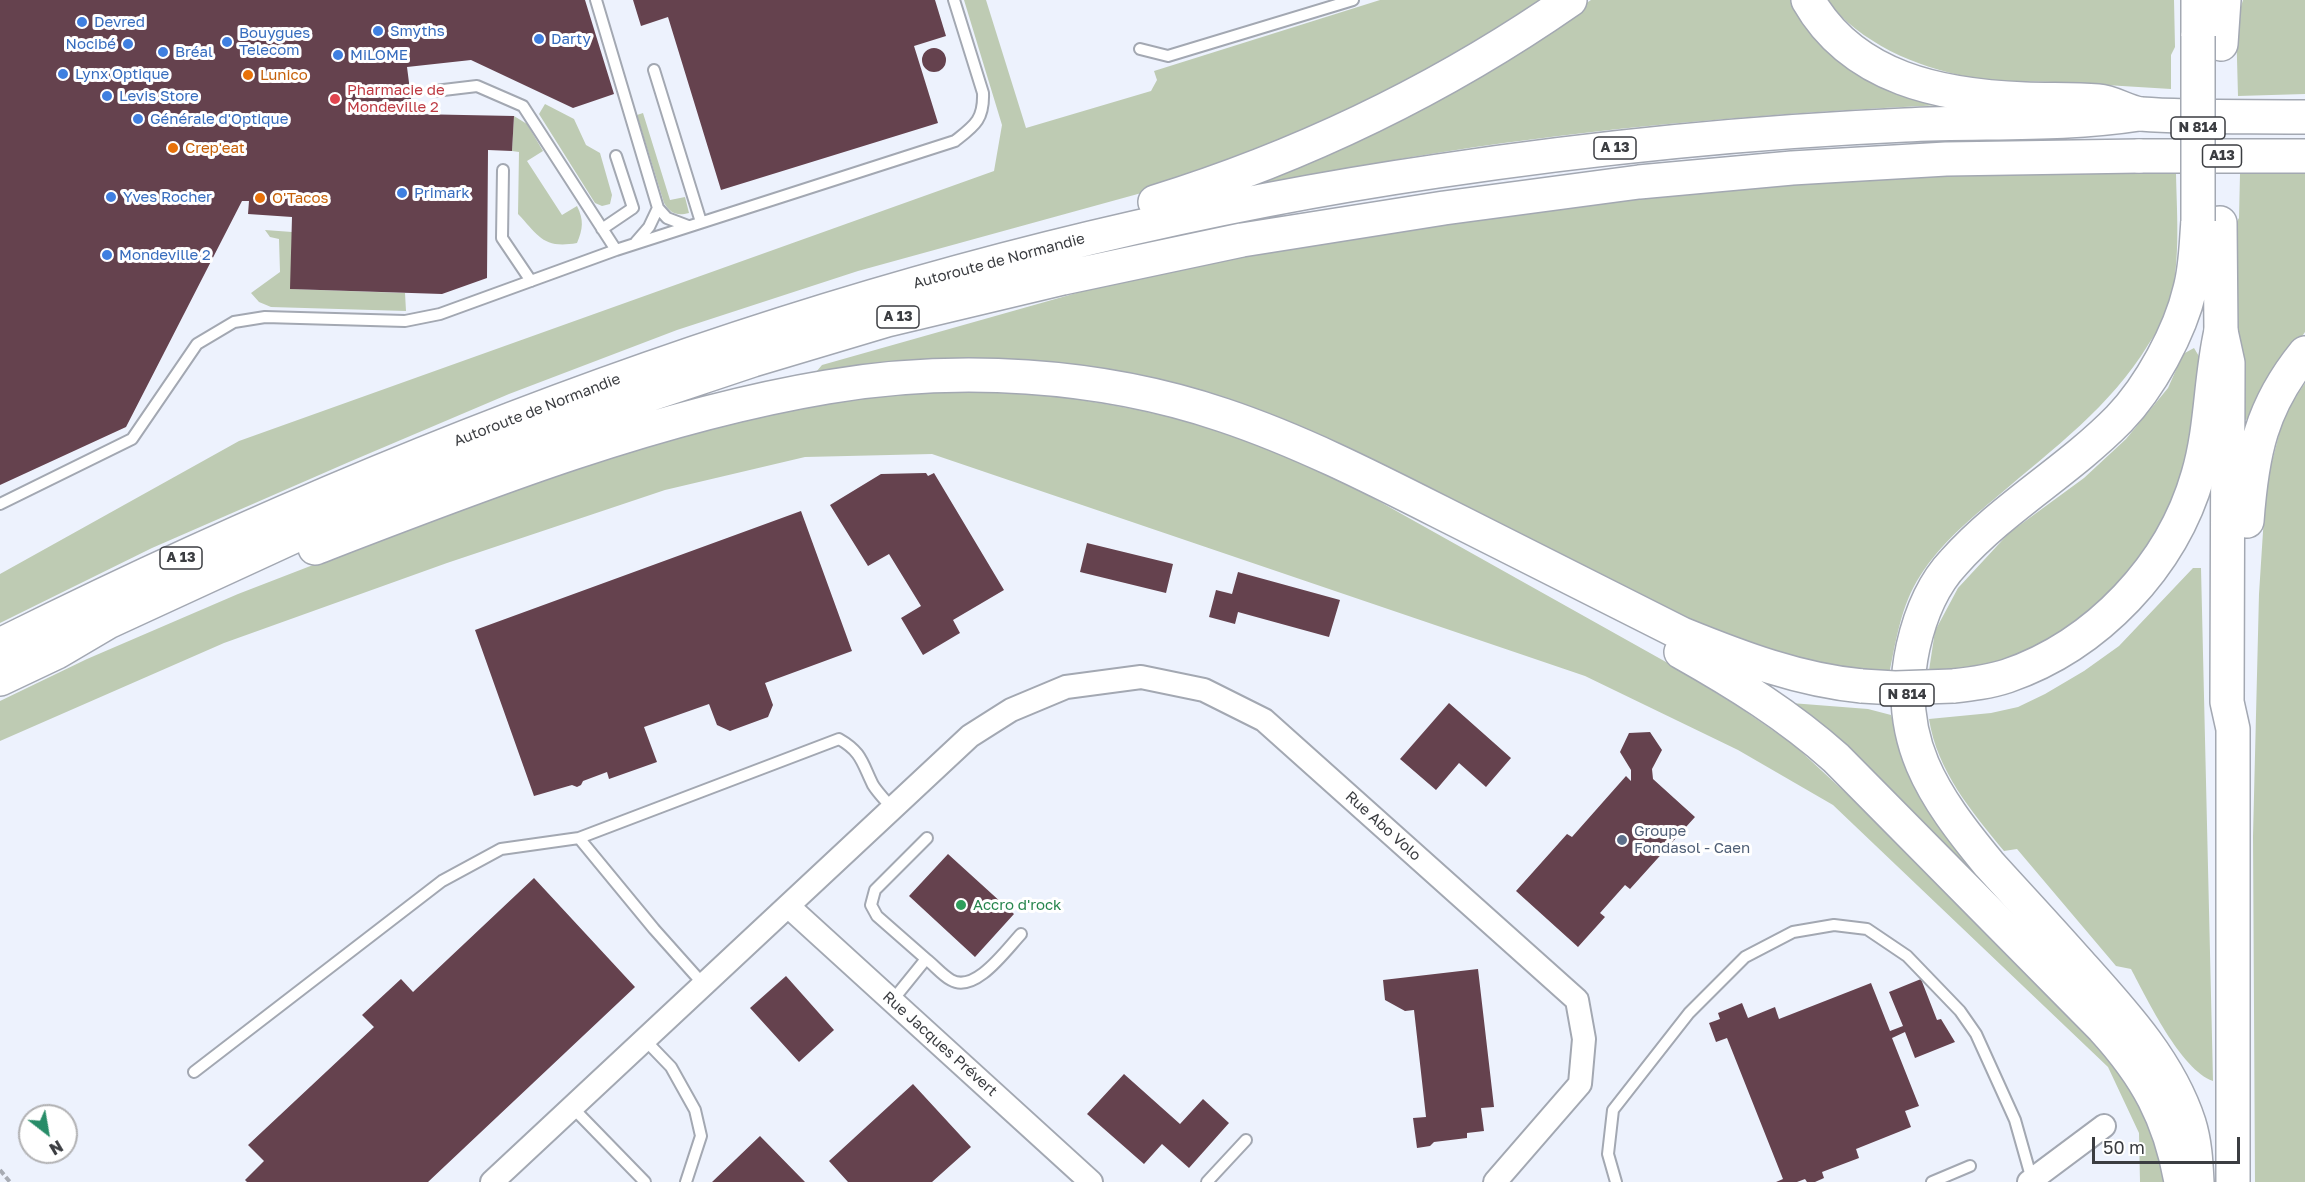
<!DOCTYPE html>
<html>
<head>
<meta charset="utf-8">
<style>
	body { margin:0 }
	#map { position:relative; width:2305px; height:1182px; overflow:hidden; background:#edf2fd; font-family:"Golos Text",sans-serif }
	canvas { display:block }
	.north { position:absolute; left:18px; top:1104px; width:60px; height:60px; box-sizing:border-box; background:#fff; border:2px solid #b1b1b3; border-radius:50%; rotate:149deg; font-size:16px; font-weight:700; line-height:24px; text-align:center; color:#3b3d41 }
	.north::after { content:''; display:block; margin:auto; width:21px; height:27px; background:#278c68; clip-path:polygon(50% 0,100% 100%,50% 72%,0 100%) }
	.scale { position:absolute; left:2092px; top:1137px; width:148px; height:27px; box-sizing:border-box; border:3px solid #3b3d41; border-top:0; padding-left:8px; font-size:18px; line-height:21px; white-space:nowrap; color:#3b3d41; -webkit-text-stroke:4px #fff; paint-order:stroke }
</style>
</head>
<body>
<div id="map">
<canvas width="2305" height="1182"></canvas>
<div class="north">N</div>
<div class="scale">50 m</div>
</div>
<script>
const c = document.querySelector('canvas').getContext('2d');
c.lineJoin = 'round';
function fill(path, color) { c.fillStyle = color; c.fill(path, 'evenodd'); }
function strokePath(path, color, width, dash) { c.strokeStyle = color; c.lineWidth = width; c.lineCap = dash ? 'butt' : 'round'; c.setLineDash(dash || []); c.stroke(path); }
function drawText(font, color, halo, rows, align = 'center') {
  c.font = font + ' "Golos Text",sans-serif'; c.lineWidth = 6; c.setLineDash([]); c.textBaseline = 'middle'; c.strokeStyle = halo; c.fillStyle = color; for (const [text, x, y, turn = 0] of rows) {
    c.save(); c.translate(x, y); c.rotate((+turn || 0) * Math.PI / 180); c.textAlign = isNaN(turn) ? turn : align; if (halo) c.strokeText(text, 0, 0); c.fillText(text, 0, 0); c.restore();
  }
}
fill(new Path2D(`
	M964 0H986L1026 128 1151 91 1157 80 1154 71 1380 0H1547L1413 84 1185 181 858 271 677 330 509 394 349 462 152 548 0 623V574L239 441 994 171 1002 125Z
	M1591 0H1802L1943 105C1796 112 1650 123 1504 143 1423 154 1343 169 1263 184L1262 180 1473 77Z
	M1826 0H2174L2175 47 2171 55V89C2133 87 2095 84 2056 82 2028 81 1997 83 1969 77 1915 67 1861 43 1826 0Z
	M2243 0H2305V94L2238 96 2236 22Z
	M545 104 574 119 586 145 600 153 612 195 610 204 602 206 595 203 539 114Z
	M643 113 670 200 685 197 689 213C677 216 671 214 664 203L637 115Z
	M514 116 527 124 543 151 527 161 562 215 577 206C584 220 583 229 577 243 543 249 539 236 518 214L519 152 512 151Z
	M2041 172 2176 174C2177 219 2181 266 2168 310 2165 322 2155 334 2148 345 2111 406 2053 449 1999 495 1969 520 1941 543 1920 576 1901 605 1896 641 1889 675L1848 674 1742 644 1185 394 811 378 822 365 1119 281 1293 245 1636 194 1904 176Z
	M2240 174H2305V332L2255 405 2251 419 2244 420 2240 416 2233 228 2239 218Z
	M265 230 292 232 291 289 405 293 406 311 271 307 259 302 251 293 280 272 279 239 270 237Z
	M2194 348 2203 363 2189 473 2159 545 2108 601 2029 659 1928 677 1935 631 1958 588 2009 533 2084 478 2126 439 2168 388 2183 354Z
	M2305 383V1182H2255L2253 836 2259 594 2266 485 2284 415Z
	M957 391 1059 396 1134 409 1219 428 1341 480 1666 662 1742 709 1794 745 1849 796 2060 1005 2116 1065 2151 1124 2167 1182H2140L2139 1133 2108 1067 1833 805 1738 750 1585 676 932 454 805 457 665 490 447 563 224 643 0 741V701L87 659 238 594 445 514 696 430 797 407 879 395Z
	M2193 568H2201L2213 1081C2181 1070 2147 999 2131 969L2116 966 2017 849 2004 851C1972 812 1937 771 1929 719L1991 713 2018 707 2045 694 2084 671 2119 646Z
	M1791 703 1868 709 1891 715 1900 742 2054 953Z`), '#becbb3');
fill(new Path2D(`
	M0 0H585L614 94 573 108 471 60 407 67 413 114 514 116 512 151 488 150 487 278 442 294 290 289 292 217 248 214 249 201H242L126 427 0 485Z
	M633 0H935L946 36 914 46 938 123 721 190 668 17 641 26Z
	M922 60a12 12 0 1 1 24 0a12 12 0 1 1-24 0Z
	M926 473 928 476 934 473 1004 590 953 620 960 633 923 655 901 618 921 606 889 554 868 566 830 505 881 474Z
	M801 511 852 651 765 683 773 705 768 717 730 731 717 725 709 704 644 727 657 762 609 779 607 772 583 781 581 785 577 787 572 785 534 796 475 630Z
	M1087 543 1173 564 1166 593 1080 572Z
	M1238 572 1340 600 1329 637 1238 612 1235 624 1209 617 1216 590 1232 594Z
	M1449 703 1511 758 1486 787 1459 763 1436 790 1400 759Z
	M1650 732 1662 750 1652 769 1653 779 1695 817 1630 889 1625 885 1600 913 1605 917 1578 947 1516 891 1567 834 1572 837 1626 776 1631 781V770L1620 752 1629 733Z
	M948 854 1014 914 975 957 909 896Z
	M534 878 635 987 428 1182H247L245 1180 264 1161 248 1145 374 1027 362 1015 401 979 413 992Z
	M1478 969 1494 1107 1481 1108 1484 1131 1467 1133V1138L1434 1142 1430 1146 1417 1148 1413 1118 1426 1117 1414 1010 1405 1011 1385 1000 1383 980Z
	M786 976 834 1030 799 1062 750 1008Z
	M1921 979 1937 1020 1941 1019 1955 1042 1915 1058 1905 1032 1892 1038 1919 1106 1905 1111 1911 1127 1856 1149 1859 1158 1822 1172 1824 1178 1815 1182H1807L1805 1179 1797 1182H1776L1783 1179 1727 1038 1716 1042 1709 1023 1720 1019 1718 1013 1742 1003 1748 1018 1775 1007 1779 1019 1871 983 1890 1031 1903 1026 1889 992Z
	M1124 1074 1180 1124 1203 1099 1229 1123 1189 1168 1162 1144 1144 1164 1087 1114Z
	M913 1084 971 1147 932 1182H848L829 1161Z
	M760 1136 805 1182H712Z`), '#65424e');
const service = new Path2D(`
	M596 0 658 208 667 218 688 226
	M1140 49 1168 56 1353 0
	M654 70 701 222
	M435 91 477 86 523 106 616 250
	M503 170 502 238 531 281
	M602 229 633 208 616 156
	M636 242 649 227 658 208
	M0 504 132 439 197 344 234 322 265 317 405 321 440 314 616 250 955 141C974 126 984 120 983 93L954 0
	M579 838 654 929 704 985
	M926 959C934 965 942 975 951 980 975 994 1006 950 1021 934
	M892 1001 926 959 877 916 871 905 875 890 927 838
	M645 1040 671 1067 695 1110 701 1136 686 1182
	M194 1072 442 881 501 849 579 838 839 739C862 752 862 763 873 785 878 793 886 801 892 808
	M572 1107 645 1182
	M1207 1182 1246 1140
	M1616 1182 1608 1154 1613 1110 1689 1013 1745 957 1793 932 1834 925 1867 929 1907 956 1960 1011 1976 1034 2015 1120 2032 1180
	M1932 1182 1970 1166`);
const minor = new Path2D(`
	M788 906 1091 1182
	M492 1182 970 736 1011 710 1066 687 1141 677 1204 690 1264 720 1577 1000 1584 1039 1580 1084 1495 1182
	M2029 1182 2104 1126`);
const trunk = new Path2D(`
	M1808 0C1853 79 1942 96 2025 99 2049 100 2074 99 2098 101 2113 102 2126 112 2141 114 2195 118 2251 116 2305 117
	M2198 0V36
	M2221 44 2224 0
	M2139 156H2305
	M2220 223 2221 331 2228 363 2227 702 2233 729V1182
	M2247 521C2252 453 2261 407 2305 353
	M2197 1182C2196 1162 2195 1142 2189 1123 2169 1061 2121 1010 2078 962 2049 929 2019 897 1989 864 1933 796 1893 739 1913 647 1920 616 1932 585 1954 562 2002 508 2068 471 2119 419 2150 387 2180 332 2190 289 2196 267 2196 244 2198 221`);
const motorway = new Path2D(`
	M1155 202C1303 156 1442 89 1570 0
	M315 548C478 485 654 416 827 387 956 365 1099 373 1223 415 1301 441 1375 479 1448 516 1526 556 1604 595 1682 634 1741 658 1799 680 1862 686
	M0 645C453 419 935 244 1438 171 1592 148 1748 132 1905 125 1983 121 2062 126 2139 114
	M1681 652C1736 683 1789 716 1836 758L2103 1028C2146 1075 2170 1118 2181 1182
	M0 679 57 652 108 622 351 510 484 456 618 405 753 360 887 320 1063 278 1242 240 1444 208 1639 182 1792 168 1946 159 2139 156
	M1953 686C1971 684 1989 682 2007 676 2097 645 2172 566 2198 475 2212 428 2210 379 2221 331`);
strokePath(service, '#a3a8b2', 14);
strokePath(minor, '#a3a8b2', 26);
strokePath(trunk, '#a3a8b2', 36);
strokePath(motorway, '#a3a8b2', 36);
strokePath(new Path2D(`
	M0 1170 10 1182`), '#a7abb3', 4, [6, 3]);
strokePath(service, '#fff', 10);
strokePath(minor, '#fff', 22);
strokePath(trunk, '#fff', 33);
strokePath(motorway, '#fff', 33);
const trunkBridge = new Path2D(`
	M2198 221V36`);
const motorwayBridge = new Path2D(`
	M1862 686 1895 688 1953 686`);
strokePath(trunkBridge, '#a3a8b2', 36, []);
strokePath(motorwayBridge, '#a3a8b2', 36, []);
strokePath(trunkBridge, '#fff', 33);
strokePath(motorwayBridge, '#fff', 33);
for (const [x, y, r, color] of [
	[82,22,6,"#3f7fe0"],
	[378,31,6,"#3f7fe0"],
	[539,39,6,"#3f7fe0"],
	[227,42,6,"#3f7fe0"],
	[128,44,6,"#3f7fe0"],
	[163,52,6,"#3f7fe0"],
	[338,55,6,"#3f7fe0"],
	[63,74,6,"#3f7fe0"],
	[248,75,6,"#e8710a"],
	[107,96,6,"#3f7fe0"],
	[335,99,6,"#e0444e"],
	[138,119,6,"#3f7fe0"],
	[173,148,6,"#e8710a"],
	[402,193,6,"#3f7fe0"],
	[111,197,6,"#3f7fe0"],
	[260,198,6,"#e8710a"],
	[107,255,6,"#3f7fe0"],
	[1622,840,6,"#5c6f8a"],
	[961,905,6,"#2e9e5b"]
]) { const dot = new Path2D(); dot.arc(x, y, r, 0, 2 * Math.PI); c.fillStyle = color; c.fill(dot); strokePath(dot, '#fff', 2); }
for (const [x, y, w] of [
	[2198,128,54],
	[1615,148,42],
	[2222,156,39],
	[898,317,42],
	[181,558,42],
	[1907,695,54]
]) { const box = new Path2D(); box.roundRect(x - w / 2, y - 11, w, 22, 4.5); c.fillStyle = '#fff'; c.fill(box); strokePath(box, '#3b3d41', 1.5); }
drawText('bold 14px', '#3b3d41', null, [
	["N 814",2198,128],
	["A 13",1615,148],
	["A13",2222,156],
	["A 13",898,317],
	["A 13",181,558],
	["N 814",1907,695]
]);
drawText('15px', '#366cbe', '#fff', [
	["Devred",94,22],
	["Smyths",390,31],
	["Bouygues",239,33],
	["Telecom",239,50],
	["Darty",551,39],
	["Nocibé",116,44,"right"],
	["Bréal",175,52],
	["MiLOME",350,55],
	["Lynx Optique",75,74],
	["Levis Store",119,96],
	["Générale d'Optique",150,119],
	["Primark",414,193],
	["Yves Rocher",123,197],
	["Mondeville 2",119,255]
], 'left');
drawText('15px', '#c56008', '#fff', [
	["Lunico",260,75],
	["Crep'eat",185,148],
	["O'Tacos",272,198]
], 'left');
drawText('15px', '#be3a42', '#fff', [
	["Pharmacie de",347,90],
	["Mondeville 2",347,107]
], 'left');
drawText('15px', '#3b3d41', '#fff', [
	["Autoroute de Normandie",999,261,-15],
	["Autoroute de Normandie",537,410,-21],
	["Rue Abo Volo",1383,826,42],
	["Rue Jacques Prévert",940,1044,42]
]);
drawText('15px', '#4e5e75', '#fff', [
	["Groupe",1634,831],
	["Fondasol - Caen",1634,848]
], 'left');
drawText('15px', '#27864d', '#fff', [
	["Accro d'rock",973,905]
], 'left');
</script>
</body>
</html>
